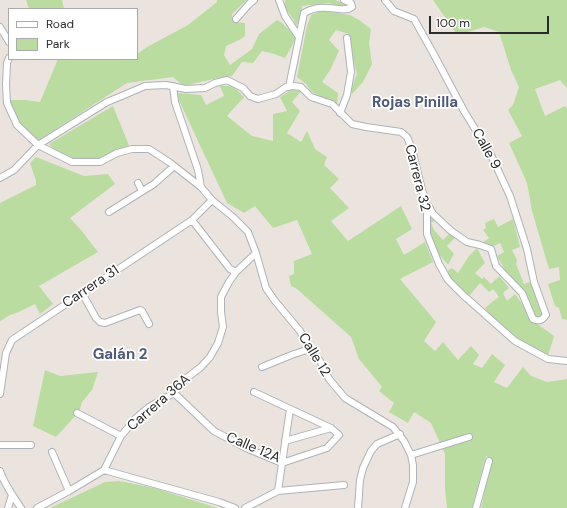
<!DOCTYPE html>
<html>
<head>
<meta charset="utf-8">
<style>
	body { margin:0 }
	#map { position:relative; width:567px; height:508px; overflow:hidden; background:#ebe4de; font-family:"DM Sans",sans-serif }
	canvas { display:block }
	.legend { position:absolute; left:8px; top:8px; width:130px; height:52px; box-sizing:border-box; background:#fff; border:1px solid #aaa; margin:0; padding:5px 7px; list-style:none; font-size:12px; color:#2b2b2b }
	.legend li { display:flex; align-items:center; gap:8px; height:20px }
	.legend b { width:20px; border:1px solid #aaa }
	.scale { position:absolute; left:429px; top:16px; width:120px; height:18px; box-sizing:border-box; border:2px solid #2b2b2b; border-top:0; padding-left:5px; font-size:12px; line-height:14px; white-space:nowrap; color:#2b2b2b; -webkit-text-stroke:3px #fff; paint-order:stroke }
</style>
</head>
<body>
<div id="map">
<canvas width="567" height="508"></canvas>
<ul class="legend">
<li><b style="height:5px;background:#fff"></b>Road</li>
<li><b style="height:11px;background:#badca0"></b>Park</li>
</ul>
<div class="scale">100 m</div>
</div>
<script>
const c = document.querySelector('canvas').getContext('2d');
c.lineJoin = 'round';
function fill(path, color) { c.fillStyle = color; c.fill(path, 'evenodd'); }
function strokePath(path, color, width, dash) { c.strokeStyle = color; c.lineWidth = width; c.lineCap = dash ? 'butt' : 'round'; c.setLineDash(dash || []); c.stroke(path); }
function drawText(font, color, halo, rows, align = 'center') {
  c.font = font + ' "DM Sans",sans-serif'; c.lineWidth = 3.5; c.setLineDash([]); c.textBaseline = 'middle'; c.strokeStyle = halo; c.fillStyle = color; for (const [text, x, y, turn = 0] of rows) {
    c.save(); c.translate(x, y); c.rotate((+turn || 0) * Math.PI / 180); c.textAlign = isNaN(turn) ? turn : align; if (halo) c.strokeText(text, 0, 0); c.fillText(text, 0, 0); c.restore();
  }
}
fill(new Path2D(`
	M26 0H62L64 9H29Z
	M217 0H247L232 14 233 22 245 23V36L239 40 226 46 224 55 230 65 252 49 259 34 277 20 282 23 296 36 292 46 285 58 274 54 262 51 253 63 242 62 232 76 218 78 183 86 173 77 127 83 37 141 20 123 10 100H25L40 102 58 59H137V54L147 47 188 25 217 2Z
	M285 0H335L344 3 346 8 328 3 302 6 301 16 296 26 294 20 285 8Z
	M433 0H567V88L560 80 535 89 545 116 565 106 567 109V320L562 319 559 308 555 306 548 284 560 280 559 267 549 269 532 211 527 183 509 143 522 136 508 110 513 105 519 87 511 70 499 32 484 27 468 32 456 33Z
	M322 11 350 15 359 20 371 29 369 43 372 64 363 82 352 94 351 90 357 74 349 45V34L336 30 329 40 339 51 330 70 322 82 338 93 337 105 315 94 311 91 306 84 297 77 307 26 311 15Z
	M220 86H233L244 97 227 116 252 136 273 141V114L287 111 280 97 291 90 301 91 292 102 300 111 287 133 301 142 307 131 315 149 327 157 324 165 339 179 330 188 349 208 331 221 348 241 401 206 412 229 396 239 404 255 425 242 433 262 400 279 436 322 424 341 435 351 443 342 458 360 471 346 479 355 473 364 482 368 492 354 505 365 494 382 507 388 523 367 531 376 547 382 567 379V508H481L492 459 486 456 472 508H447L445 489V454L431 423 414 412 408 423 389 412 394 403 379 391 382 387 359 359 351 337 297 289 291 286 289 276 294 274V261L312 254 297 220 273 228 255 206 244 213 227 203 176 94 178 93 201 95 206 105 224 96Z
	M113 106 130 148 101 158 73 161 54 149 49 144Z
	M36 157 84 176 108 174 115 184 70 218 81 230 98 252 39 286 53 304 40 314 35 304 19 312 10 315 0 321V203L36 185V181L30 163Z
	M428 209 436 220 431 223 434 230 443 240 450 233 455 238 447 246 454 254 448 265 437 252 428 226Z
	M494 219 498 227 513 219 520 247 512 250 517 260 516 264 524 284 532 281 544 314 540 318H537L533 315 523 290 506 272 497 256 504 252 500 243 490 248 482 243 489 238 483 230 486 228 485 223Z
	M477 248 485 263 475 273 482 279 484 277 491 284 499 276 509 288 503 293 507 301 515 294 536 323 554 336 548 356 516 340 492 318 485 308 492 302 499 297 493 289 489 292 480 283 469 296 449 278 446 272 452 268 458 273 469 256Z
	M45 370 60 376 98 372 92 390 82 402 79 412 56 437 33 426Z
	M119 481 154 488 218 508H50L105 482Z`), '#badca0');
const minor = new Path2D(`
	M279 0 285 16 299 37
	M385 0 394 11 414 19 432 51 464 111 491 155 510 196 527 249 534 282 546 315C542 320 540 322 533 319L522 293 496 266 491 249 480 245 467 242 450 230 433 214 428 205
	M236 19 250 3 254 0
	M0 27 9 42
	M9 58 7 63 6 85 7 103 17 125 38 145 72 162H100L117 153 132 149H149L169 162 201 187
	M173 86 175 102 198 170 201 187 212 200 233 217 248 232 256 253 266 288 275 301 300 331 310 349 320 361 329 379 345 398 393 427 404 441 411 455 413 465V482L405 508
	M289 87 304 13C312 8 321 7 329 8 337 8 345 12 352 7L351 3 344 0
	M340 113 347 95 351 72 347 38
	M0 178 14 170 38 145 107 102 124 95 145 86 166 85 186 89 205 88 215 83 227 80 243 88 250 96 258 99 276 94 286 87 293 86 301 87 311 97 332 104 352 124 366 127 401 132 407 137 412 149 422 190 427 204V234L439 264 448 280 463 295 515 341 548 359 567 361
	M138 183 142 191
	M109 212 154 184 174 166
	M192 220 230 269 236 272
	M82 293 96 318 100 322 105 323 140 310 142 311 149 324
	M262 367 294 354 310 349
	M174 393 214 431 246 448 282 463 327 448 339 435 331 428 254 392
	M0 394 6 353 12 340 192 220 212 200
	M77 413 121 436
	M285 441 331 428
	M0 445H31
	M52 452 69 491
	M411 455 469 437
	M104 470 219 502 235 508
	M0 471C4 484 13 496 21 508
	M278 491 290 409
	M8 508 12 495
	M37 508 69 491 104 470 121 436 136 418 149 407 174 393 184 380 201 367 210 357 218 343 223 327 221 312V297L229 282 236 272 256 253
	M245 508 278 491 344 485
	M358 508 360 480 363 468 371 451 377 444 400 434
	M476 508 489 461`);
strokePath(minor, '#aeb2ba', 8);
strokePath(minor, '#fff', 6);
drawText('14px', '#2b2b2b', '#fff', [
	["Calle 9",486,149,61],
	["Carrera 32",417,178,76],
	["Carrera 31",91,287,-34],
	["Calle 12",314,355,58],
	["Carrera 36A",159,403,-41],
	["Calle 12A",253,448,23]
]);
drawText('bold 15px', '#4f5a77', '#fff', [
	["Rojas Pinilla",415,103],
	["Galán 2",120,355]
]);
</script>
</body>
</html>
